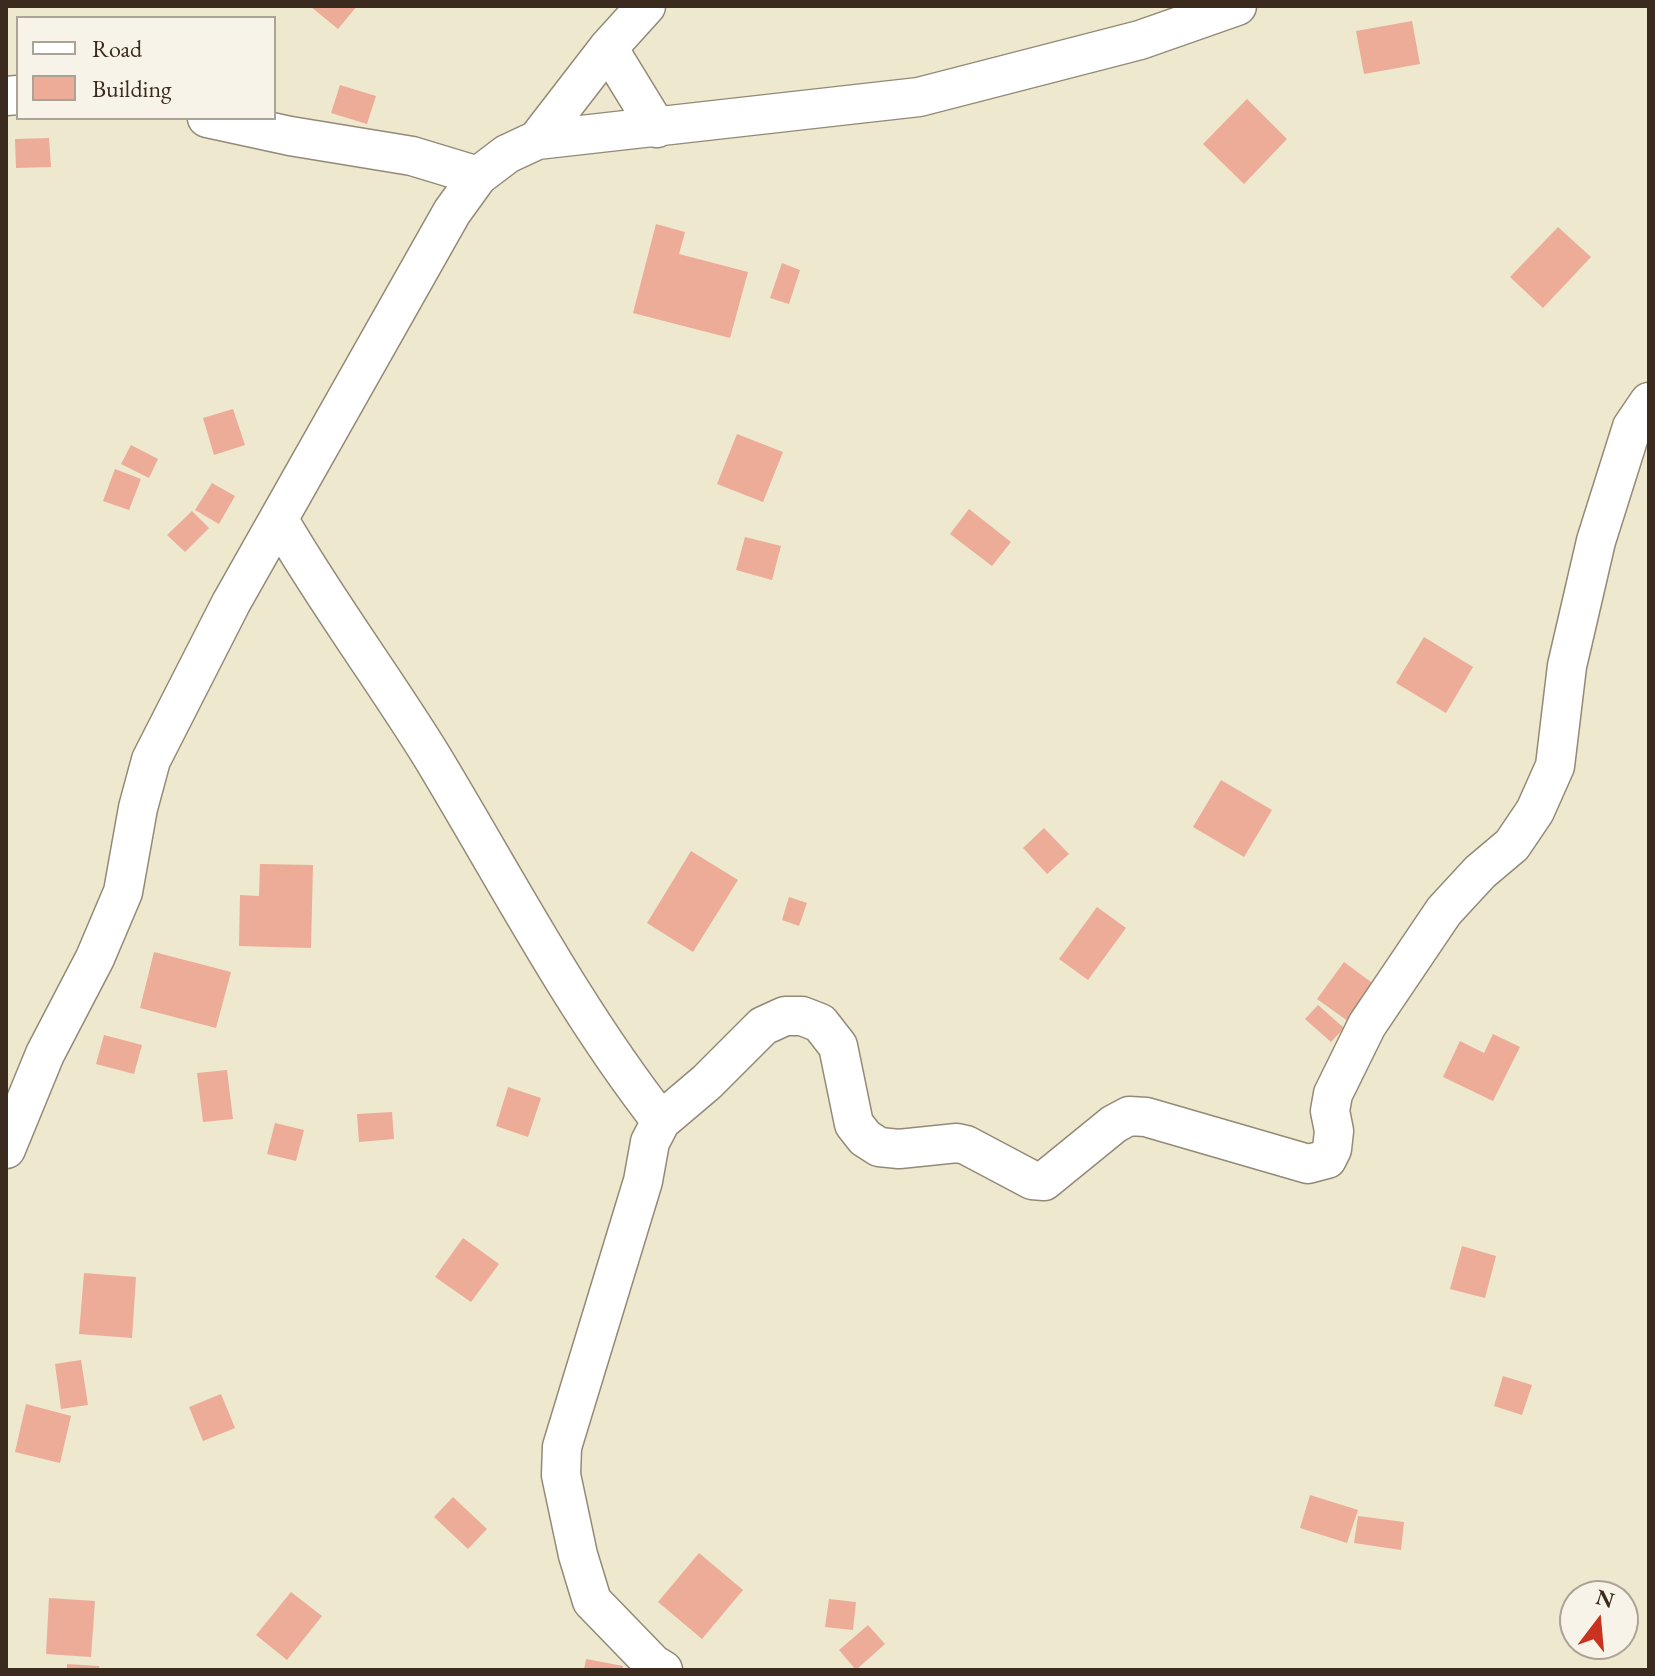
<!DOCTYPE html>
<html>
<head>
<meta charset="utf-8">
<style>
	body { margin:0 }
	#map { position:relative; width:1655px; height:1676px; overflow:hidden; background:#eee8cf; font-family:"EB Garamond",serif }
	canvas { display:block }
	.frame { position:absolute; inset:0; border:8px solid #3b2a1e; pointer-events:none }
	.legend { position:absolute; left:16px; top:16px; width:260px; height:104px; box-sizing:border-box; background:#f7f3e8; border:2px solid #aca397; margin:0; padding:10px 14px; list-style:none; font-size:24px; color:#3b2a1e }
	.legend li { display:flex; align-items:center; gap:16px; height:40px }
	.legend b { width:40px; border:2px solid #aca397 }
	.north { position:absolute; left:1559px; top:1580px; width:80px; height:80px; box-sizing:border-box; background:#f7f3e8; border:2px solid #aca397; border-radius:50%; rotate:16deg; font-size:22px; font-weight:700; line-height:32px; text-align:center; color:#3b2a1e }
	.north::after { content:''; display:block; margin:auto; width:28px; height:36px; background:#c8321e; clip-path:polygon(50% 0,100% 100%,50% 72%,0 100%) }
</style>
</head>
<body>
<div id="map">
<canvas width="1655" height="1676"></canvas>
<div class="frame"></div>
<ul class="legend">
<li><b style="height:10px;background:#fff"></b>Road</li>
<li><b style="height:22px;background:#ecac98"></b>Building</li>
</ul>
<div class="north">N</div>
</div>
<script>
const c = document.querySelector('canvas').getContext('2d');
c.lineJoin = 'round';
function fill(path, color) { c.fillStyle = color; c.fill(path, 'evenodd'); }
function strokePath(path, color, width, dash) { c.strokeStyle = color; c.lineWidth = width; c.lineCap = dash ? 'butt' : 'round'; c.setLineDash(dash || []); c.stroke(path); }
fill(new Path2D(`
	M310 6H357L338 29Z
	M1412 21 1420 64 1364 74 1356 31Z
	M340 85 376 96 367 124 331 113Z
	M1247 99 1287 139 1244 184 1203 144Z
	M49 138 51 167 16 168 15 139Z
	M656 224 685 232 679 254 748 272 730 338 633 313Z
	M1558 227 1591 257 1543 308 1510 277Z
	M782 263 800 270 789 304 770 298Z
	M233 409 245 445 214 455 203 418Z
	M737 434 783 452 763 502 717 484Z
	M131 445 158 459 149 478 121 464Z
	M115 469 141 479 129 510 103 501Z
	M212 483 235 496 219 524 195 510Z
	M969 509 1011 542 992 566 950 534Z
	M192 511 209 528 185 552 167 535Z
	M745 537 781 546 772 580 736 570Z
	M1424 637 1473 667 1446 713 1396 683Z
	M1221 780 1272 810 1244 857 1193 827Z
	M1044 828 1069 854 1047 874 1023 848Z
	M691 851 738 880 693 952 647 923Z
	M260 864 313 865 311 948 239 946 240 895 259 896Z
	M789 897 807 903 799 926 782 920Z
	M1097 907 1126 928 1088 980 1059 959Z
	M154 952 231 972 216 1028 140 1008Z
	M1344 962 1379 988 1352 1024 1317 999Z
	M1318 1005 1344 1028 1331 1042 1305 1019Z
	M1493 1034 1520 1047 1493 1101 1443 1077 1460 1041 1484 1053Z
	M104 1035 142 1045 134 1074 96 1064Z
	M227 1070 233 1119 203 1122 197 1073Z
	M508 1087 541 1098 528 1137 496 1126Z
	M392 1112 394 1139 359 1142 357 1114Z
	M275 1123 304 1130 296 1161 267 1154Z
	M463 1238 499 1264 471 1302 435 1277Z
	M1462 1246 1496 1256 1485 1298 1450 1289Z
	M84 1273 136 1277 132 1338 79 1334Z
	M81 1360 88 1405 61 1409 55 1364Z
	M1503 1376 1532 1385 1522 1415 1494 1406Z
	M221 1394 235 1428 203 1441 189 1407Z
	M26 1404 71 1416 60 1463 15 1452Z
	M1310 1495 1358 1510 1347 1543 1300 1528Z
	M453 1497 487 1529 468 1549 434 1517Z
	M1358 1516 1404 1522 1401 1550 1354 1543Z
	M699 1553 743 1590 702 1639 658 1602Z
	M291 1592 322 1616 287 1660 256 1635Z
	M49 1598 95 1601 91 1657 46 1654Z
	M829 1599 856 1602 853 1630 825 1627Z
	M868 1625 885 1644 856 1670 839 1650Z
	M586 1659 623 1666 622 1670H584Z
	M67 1664 99 1666V1670H67Z`), '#ecac98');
const street = new Path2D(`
	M608 48 657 128
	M6 96 18 95
	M207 118 290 136 412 156 478 176
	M537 140 608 48 646 6
	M279 520C326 601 382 676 431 755 506 879 572 1007 661 1121L650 1142 643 1181 562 1447 561 1475 578 1555 592 1601 653 1664 663 1670
	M661 1121 707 1082 763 1026 785 1016H802L820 1023 838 1046 854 1124 865 1138 879 1147 899 1149 957 1143 966 1145 1032 1180 1044 1181 1114 1124 1129 1116 1146 1117 1308 1164 1327 1159 1332 1149 1334 1131 1330 1111 1333 1094 1367 1025 1444 911 1480 872 1512 845 1535 811 1555 766 1567 666 1596 541 1632 427 1649 402
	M6 1149 45 1054 95 958 123 892 138 808 151 760 231 603 452 212 478 176 507 154 537 140 919 97 1140 40 1237 6`);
strokePath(street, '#948976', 41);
strokePath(street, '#fff', 38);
</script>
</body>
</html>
